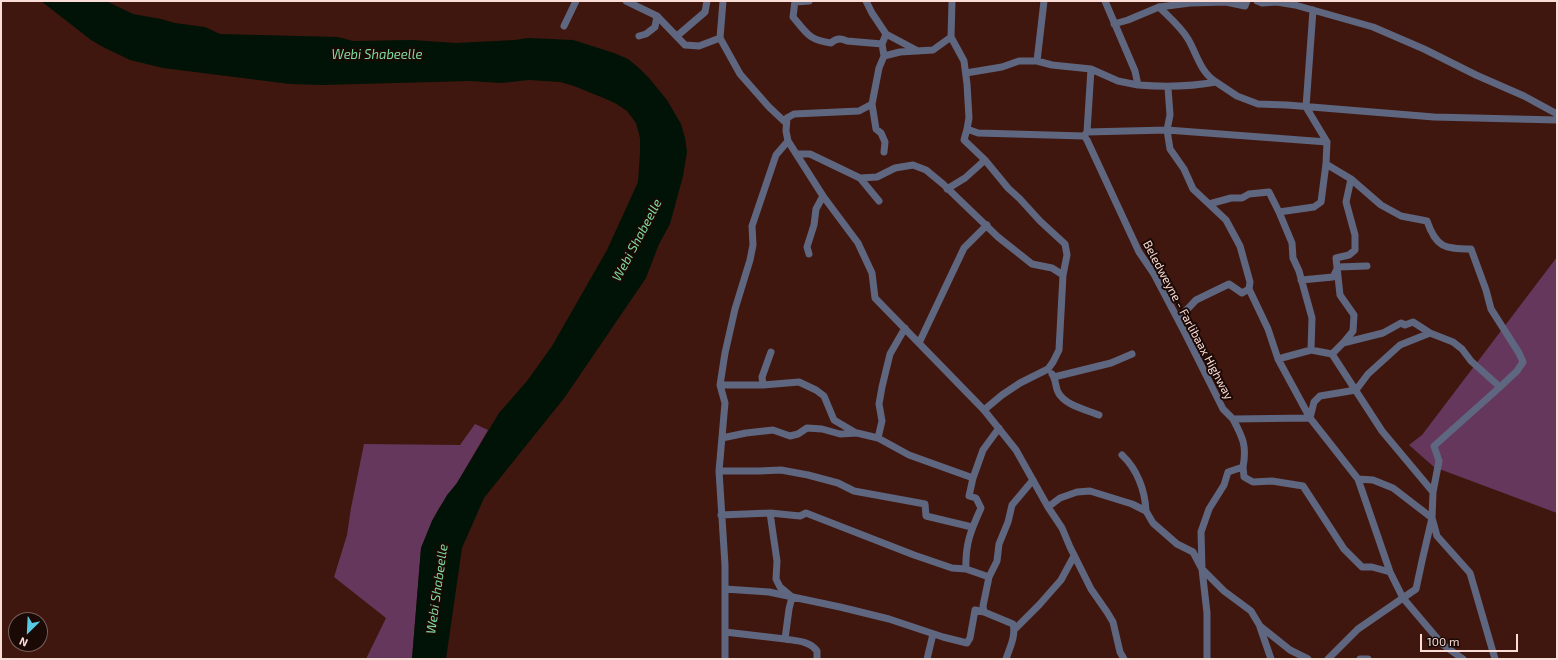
<!DOCTYPE html>
<html>
<head>
<meta charset="utf-8">
<style>
	body { margin:0 }
	#map { position:relative; width:1558px; height:660px; overflow:hidden; background:#40170e; font-family:"Exo 2",sans-serif }
	canvas { display:block }
	.frame { position:absolute; inset:0; border:2px solid #faddd6; pointer-events:none }
	.north { position:absolute; left:8px; top:612px; width:40px; height:40px; box-sizing:border-box; background:#1b0905; border:1px solid #745e59; border-radius:50%; rotate:204deg; font-size:11px; font-weight:700; line-height:16px; text-align:center; color:#faddd6 }
	.north::after { content:''; display:block; margin:auto; width:14px; height:18px; background:#57c9e2; clip-path:polygon(50% 0,100% 100%,50% 72%,0 100%) }
	.scale { position:absolute; left:1420px; top:634px; width:98px; height:18px; box-sizing:border-box; border:2px solid #faddd6; border-top:0; padding-left:5px; font-size:12px; line-height:14px; white-space:nowrap; color:#faddd6; -webkit-text-stroke:3px #1b0905; paint-order:stroke }
</style>
</head>
<body>
<div id="map">
<canvas width="1558" height="660"></canvas>
<div class="frame"></div>
<div class="north">N</div>
<div class="scale">100 m</div>
</div>
<script>
const c = document.querySelector('canvas').getContext('2d');
c.lineJoin = 'round';
function fill(path, color) { c.fillStyle = color; c.fill(path, 'evenodd'); }
function strokePath(path, color, width, dash) { c.strokeStyle = color; c.lineWidth = width; c.lineCap = dash ? 'butt' : 'round'; c.setLineDash(dash || []); c.stroke(path); }
function drawText(font, color, halo, rows, align = 'center') {
  c.font = font + ' "Exo 2",sans-serif'; c.lineWidth = 4; c.setLineDash([]); c.textBaseline = 'middle'; c.strokeStyle = halo; c.fillStyle = color; for (const [text, x, y, turn = 0] of rows) {
    c.save(); c.translate(x, y); c.rotate((+turn || 0) * Math.PI / 180); c.textAlign = isNaN(turn) ? turn : align; if (halo) c.strokeText(text, 0, 0); c.fillText(text, 0, 0); c.restore();
  }
}
fill(new Path2D(`
	M1557 257V513L1434 467 1409 445 1422 435Z
	M475 424 488 430 457 483 439 508 432 521 421 548 412 659H366L386 618 334 577 347 535 351 508 364 444 460 445Z`), '#65375d');
fill(new Path2D(`
	M41 1H106L133 14 161 19 175 23 205 27 220 34 338 37 353 41 412 40 456 43 515 40 528 38 573 40 614 53 628 59 639 68 649 78 667 100 681 124 685 138 687 152 683 176 670 224 659 244 646 278 565 397 484 498 462 548 446 659H412L421 548 432 521 447 495 457 483 499 413 527 381 552 346 607 250 638 182 640 153V138L636 123 627 111 615 103 601 97 574 86 560 82 529 80 501 83 470 81 322 85 290 84 163 68 130 60 103 47 91 40Z`), '#011307');
strokePath(new Path2D(`
	M626 1 657 16 685 45 699 46 720 38
	M723 1 720 38 740 74 769 107 785 122 787 118
	M795 1 793 17C806 32 808 40 831 43 836 38 842 38 847 41L882 44
	M866 1 872 13 886 34 882 44 884 56
	M952 1 951 37 964 61 967 84 969 118 967 129 978 133 1084 136 1087 140 1139 252 1154 274 1185 333 1223 409 1233 419 1310 418 1358 479 1373 480 1393 488 1432 518 1437 536 1470 573 1495 659
	M1257 1 1262 3 1277 2 1295 5 1373 27 1424 49 1476 75 1524 96 1557 114
	M795 2 809 1
	M1159 7C1168 16 1181 27 1188 39 1197 54 1200 72 1216 82
	M1114 24 1128 20 1159 7 1190 3 1226 2 1245 6 1247 1
	M564 26 576 1
	M886 34 918 51
	M639 36 646 34 655 27 657 16
	M677 36 705 12 707 1
	M1037 61 1044 1
	M966 73 1002 67 1019 61H1037L1052 65 1091 69 1118 81 1138 85 1135 71 1105 1
	M1138 85C1164 87 1189 87 1216 82L1237 96 1258 104 1287 105 1434 117 1557 120
	M1168 88 1170 115 1167 130 1170 149 1184 169 1193 189 1226 220 1240 246 1250 282 1249 289 1242 293 1229 284 1196 300 1178 319
	M872 104 876 129 881 133 885 142 884 152
	M967 129 964 140 985 160 1008 188 1020 199 1040 221 1065 244 1067 255 1063 275 1059 350 1053 362 1048 369 1020 383 1002 395 984 410
	M1087 132 1091 69
	M1084 136 1087 132 1167 130 1327 142
	M788 141 823 196 858 243 872 273 875 298 984 410 1016 450 1048 507 1062 528 1070 547 1091 589 1107 612 1113 622 1120 652 1124 659
	M797 154H810L860 178 879 201
	M1326 164 1351 179 1346 202 1355 235V250L1349 255 1336 258 1340 295 1354 315 1353 331 1344 342
	M860 178 877 177 895 168 913 165 926 170 943 184 998 237 1032 264 1052 268 1063 275
	M947 189 965 178 985 160
	M1209 204 1231 198H1242L1249 194 1269 192 1279 212 1314 207 1321 202 1326 164 1327 142 1306 107 1313 10
	M1279 212 1292 243 1293 258 1299 271 1312 318 1311 350
	M809 254 807 247 814 225 816 209 823 196
	M1301 280 1333 277 1338 267 1367 266
	M1249 289 1268 329 1278 359 1311 350 1332 354 1343 343 1383 333 1401 323 1405 325 1413 322 1430 333 1453 342 1462 349 1471 361 1500 387
	M919 343 964 248 987 225
	M771 352 762 377 763 385 799 382 816 390 824 396 834 420 856 433
	M1332 354 1382 431 1433 492
	M1278 359 1310 418
	M1052 374C1056 379 1055 386 1058 392 1064 405 1087 410 1099 415
	M1054 377 1111 363 1132 354
	M720 385H763
	M1310 418 1314 402 1320 396 1356 390 1368 374 1400 345 1430 333
	M722 438 746 433 773 430 790 436 798 434 807 428 822 429 840 434 857 433 878 438 909 455 973 478
	M878 438 882 421 879 404 882 387 890 354 905 328
	M1122 455C1137 469 1145 490 1146 511
	M1243 467 1244 477 1253 482 1272 481 1303 486 1344 549 1362 567H1372L1390 572
	M719 471H759L781 470 808 475 838 483 854 491 925 504 926 516 972 527
	M1358 479 1390 572 1403 598 1442 644 1463 659
	M1048 507 1060 498 1077 492 1090 491 1132 504 1146 511 1153 523 1177 544 1193 552 1202 569 1224 591 1251 611 1260 626 1290 650 1308 659
	M770 513 777 561 776 579 780 587 792 597 789 609 785 639C797 641 810 641 817 651V659
	M721 515 770 513 800 516 806 513 914 555 952 568 966 569 989 577
	M966 569C965 544 971 530 981 508L976 498 969 496 973 478 983 450 999 428
	M725 589 769 592 840 607 889 619 943 637 967 643 970 638 975 610 984 612
	M1260 627 1271 659
	M1014 630 1039 605 1061 580 1074 556
	M725 632 785 639
	M725 659V565L719 471 725 403 720 385 725 353 735 309 750 260 753 245 752 226 776 155 788 141 786 131 787 118 794 114 859 111 872 104 879 68 884 56 900 52 933 50 951 37
	M927 659 933 634
	M1006 659C1010 647 1016 636 1013 624L984 612 983 606 989 577 997 561 999 544 1008 522 1012 505 1033 480
	M1207 659V613L1202 569 1201 532 1209 509 1224 485 1228 472 1243 467C1247 446 1243 438 1233 419
	M1328 659 1358 629 1416 589 1422 561 1432 518 1433 492 1439 461 1434 446 1500 387 1517 371 1523 362 1519 353 1491 309 1486 290 1471 249C1444 249 1436 247 1427 221L1401 216 1381 205 1351 179
	M1360 659H1368`), '#5f6680', 7);
drawText('12px', '#faddd6', '#1b0905', [
	["Beledweyne - Farlibaax Highway",1188,320,62]
]);
drawText('italic 13px', '#7ddb9e', '#1b0905', [
	["Webi Shabeelle",377,55],
	["Webi Shabeelle",637,240,-62],
	["Webi Shabeelle",437,589,-82]
]);
</script>
</body>
</html>
